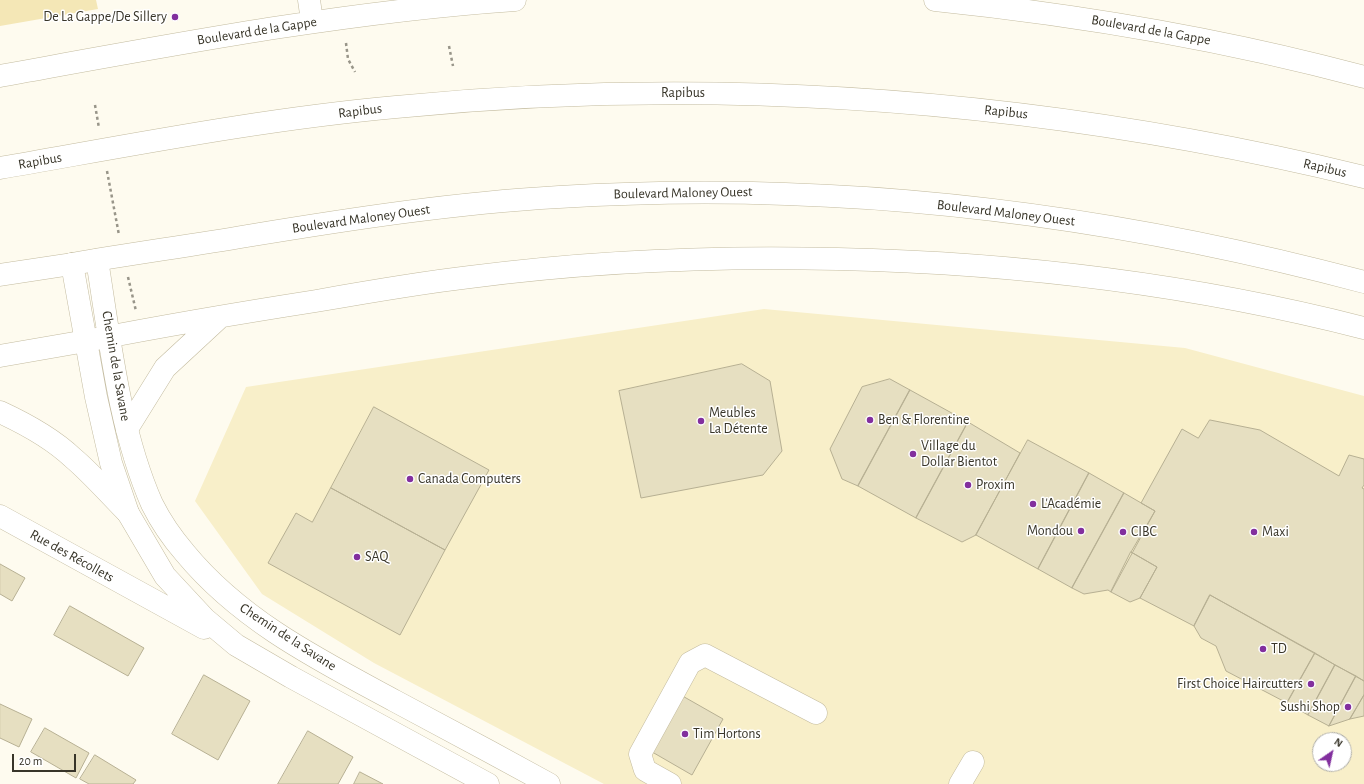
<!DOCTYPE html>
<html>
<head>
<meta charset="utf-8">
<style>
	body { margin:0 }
	#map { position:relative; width:1364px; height:784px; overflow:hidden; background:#fefbef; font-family:"Alegreya Sans",sans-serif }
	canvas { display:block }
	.north { position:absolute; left:1312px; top:732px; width:40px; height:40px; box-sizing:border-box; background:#fff; border:1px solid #afaea9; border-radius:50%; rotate:34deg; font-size:11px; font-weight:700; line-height:16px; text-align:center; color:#383529 }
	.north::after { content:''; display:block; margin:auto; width:14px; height:18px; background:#822f9e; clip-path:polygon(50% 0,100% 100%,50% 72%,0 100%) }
	.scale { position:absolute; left:12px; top:754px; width:64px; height:18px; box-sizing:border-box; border:2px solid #383529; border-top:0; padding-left:5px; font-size:12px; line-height:14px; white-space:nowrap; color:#383529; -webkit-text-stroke:3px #fff; paint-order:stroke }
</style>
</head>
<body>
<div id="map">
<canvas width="1364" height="784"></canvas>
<div class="north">N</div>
<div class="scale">20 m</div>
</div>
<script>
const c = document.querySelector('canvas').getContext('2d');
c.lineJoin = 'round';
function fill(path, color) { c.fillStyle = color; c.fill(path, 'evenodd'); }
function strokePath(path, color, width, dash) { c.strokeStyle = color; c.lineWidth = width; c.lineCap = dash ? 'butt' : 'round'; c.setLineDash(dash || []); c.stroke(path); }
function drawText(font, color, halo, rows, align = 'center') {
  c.font = font + ' "Alegreya Sans",sans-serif'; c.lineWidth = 3; c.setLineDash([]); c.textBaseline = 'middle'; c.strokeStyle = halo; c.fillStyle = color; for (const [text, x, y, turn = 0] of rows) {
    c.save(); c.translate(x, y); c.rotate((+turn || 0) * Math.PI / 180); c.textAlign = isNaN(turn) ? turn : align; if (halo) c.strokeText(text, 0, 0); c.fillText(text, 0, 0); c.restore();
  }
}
fill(new Path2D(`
	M764 309 1185 348 1364 396V784H604L374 663 262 594 195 501 246 387ZM1320 740H1344V764H1320Z`), '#f8efc9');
fill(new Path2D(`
	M0 0H96L98 9 0 26Z`), '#f4e7b6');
const building = new Path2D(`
	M742 364 770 381 782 451 763 475 641 498 619 391Z
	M890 379 910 390 858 486 842 479 830 449 862 387Z
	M910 390 968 422 916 518 858 486Z
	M374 407 489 470 445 550 331 488Z
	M1210 420 1260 430 1339 476 1349 455 1364 459V485L1362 488 1364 489V681L1210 595 1194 626 1140 598 1157 567 1131 552 1155 511 1141 503 1182 429 1198 438Z
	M968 422 1020 453 976 535 962 542 916 518Z
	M1028 440 1089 473 1038 569 976 535Z
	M1089 473 1124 493 1072 588 1038 569Z
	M331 488 445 550 400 635 268 563 296 513 312 522Z
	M1124 493 1155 511 1111 592 1108 590 1084 594 1072 588Z
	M1131 552 1157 567 1140 598 1130 602 1111 592Z
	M0 564 25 578 12 601 0 594Z
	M1210 595 1315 653 1287 703 1226 671 1216 646 1201 638 1194 626Z
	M70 606 144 648 128 676 54 635Z
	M1315 653 1335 665 1308 715 1287 703Z
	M1335 665 1356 676 1329 726 1308 715Z
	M204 675 250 701 218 760 172 734Z
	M1356 676 1364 681V695L1350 719 1329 726Z
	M679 694 723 719 692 775 647 749Z
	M1364 695V716L1350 719Z
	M0 704 32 719 19 747 0 738Z
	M45 728 89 753 76 778 31 752Z
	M308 731 353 757 338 784H278Z
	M95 755 136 780 133 784H89L80 779Z
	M360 772 383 784H354Z`);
fill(building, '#e6dfc1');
strokePath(building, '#b7b093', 1);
const minor = new Path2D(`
	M309 0 312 21
	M935 0C1080 15 1223 39 1364 77
	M0 76C171 45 341 12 515 0
	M0 168C132 145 263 119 396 107 722 75 1046 100 1364 177
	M97 260C110 340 119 429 152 504 161 522 172 538 185 553 241 621 319 660 395 701 446 728 498 756 549 784
	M72 264 96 397 111 463 128 513 165 576 205 619 236 645 291 677 488 784
	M0 516 204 628
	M670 784 645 770 640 754 690 663 705 655 816 713
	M960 784 973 762`);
const major = new Path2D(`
	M72 264C130 254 188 246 247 236 350 219 454 203 559 197 830 180 1102 212 1364 282
	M86 341C163 326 239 313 316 301 367 292 418 283 470 277 592 261 715 256 838 259 1016 263 1192 284 1364 328
	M127 429 165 368 220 317`);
const highway = new Path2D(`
	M0 275 72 264
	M0 356 86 341
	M0 412C26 424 52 438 73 458 92 474 110 495 128 513`);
strokePath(minor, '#c3bb9f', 23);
strokePath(major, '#c3bb9f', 23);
strokePath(highway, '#c3bb9f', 23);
strokePath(new Path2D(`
	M346 43 348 59 355 72
	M449 46 453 66
	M95 105 99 128
	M107 171 119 235
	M128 277 136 311`), '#989589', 2.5, [3, 3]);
strokePath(minor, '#fff', 22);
strokePath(major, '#fff', 22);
strokePath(highway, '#fff', 22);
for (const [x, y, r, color] of [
	[175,17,4,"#822f9e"],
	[870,420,4,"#822f9e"],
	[701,421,4,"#822f9e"],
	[913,454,4,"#822f9e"],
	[410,479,4,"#822f9e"],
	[968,485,4,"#822f9e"],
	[1033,504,4,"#822f9e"],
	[1081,531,4,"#822f9e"],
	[1123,532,4,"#822f9e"],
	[1254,532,4,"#822f9e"],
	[357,557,4,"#822f9e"],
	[1263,649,4,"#822f9e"],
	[1311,684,4,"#822f9e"],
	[1348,707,4,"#822f9e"],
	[685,734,4,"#822f9e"]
]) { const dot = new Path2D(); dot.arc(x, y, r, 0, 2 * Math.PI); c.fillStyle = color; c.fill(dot); strokePath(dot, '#fff', 1.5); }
drawText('14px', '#383529', '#fff', [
	["De La Gappe/De Sillery",167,17,"right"],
	["Meubles",709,413],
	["La Détente",709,429],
	["Ben & Florentine",878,420],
	["Village du",921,446],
	["Dollar Bientot",921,462],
	["Canada Computers",418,479],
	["Proxim",976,485],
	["L'Académie",1041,504],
	["Mondou",1073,531,"right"],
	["CIBC",1131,532],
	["Maxi",1262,532],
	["SAQ",365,557],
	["TD",1271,649],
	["First Choice Haircutters",1303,684,"right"],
	["Sushi Shop",1340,707,"right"],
	["Tim Hortons",693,734]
], 'left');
drawText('14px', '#383529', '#fff', [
	["Boulevard de la Gappe",1151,30,10],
	["Boulevard de la Gappe",257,31,-9],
	["Rapibus",683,93],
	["Rapibus",360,111,-7],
	["Rapibus",1006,112,6],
	["Rapibus",40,161,-10],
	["Rapibus",1325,168,13],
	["Boulevard Maloney Ouest",683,193,-1],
	["Boulevard Maloney Ouest",1006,213,7],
	["Boulevard Maloney Ouest",361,219,-8],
	["Chemin de la Savane",116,366,80],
	["Rue des Récollets",72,556,29],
	["Chemin de la Savane",288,637,33]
]);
</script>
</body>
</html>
